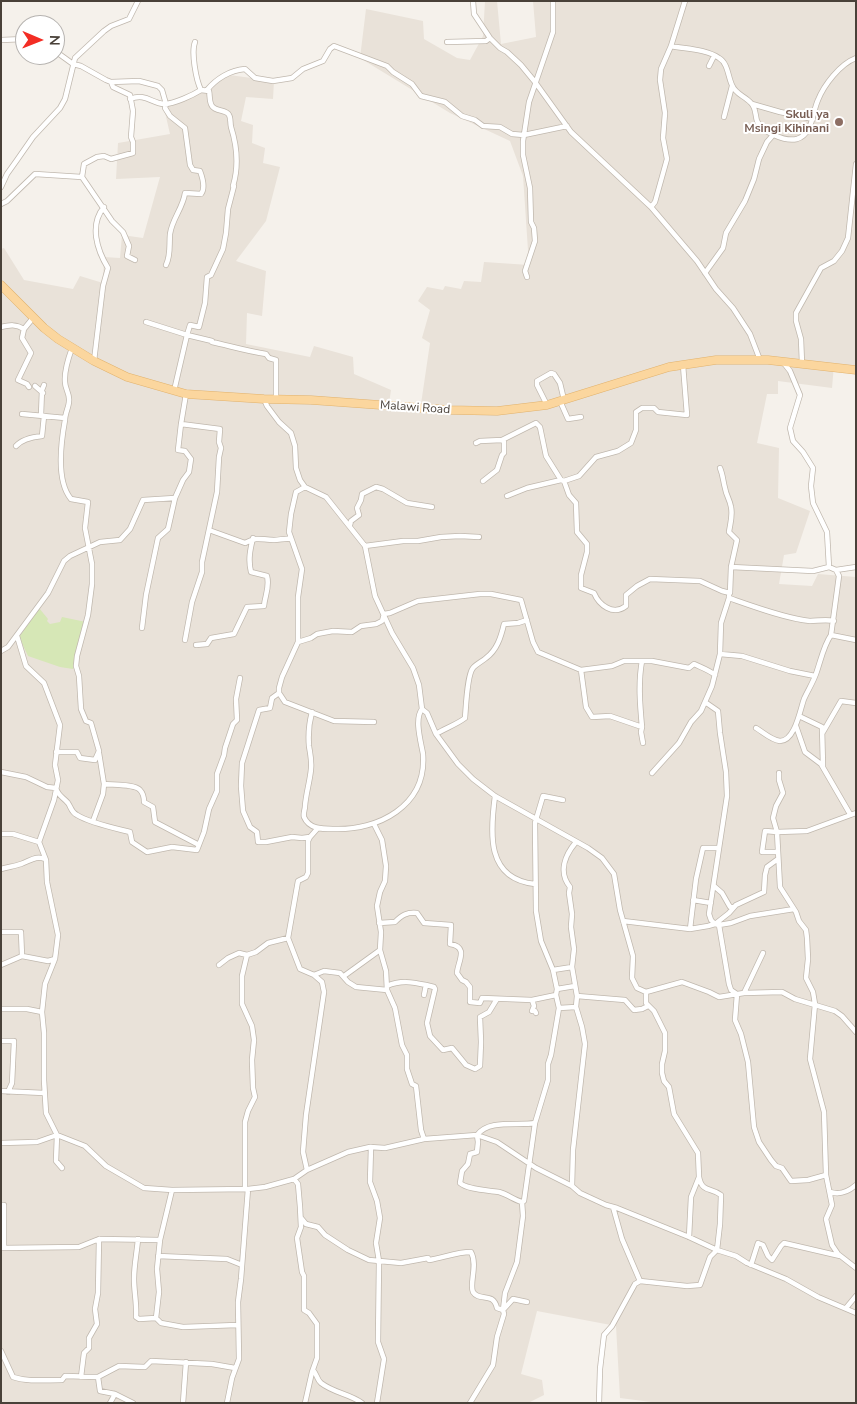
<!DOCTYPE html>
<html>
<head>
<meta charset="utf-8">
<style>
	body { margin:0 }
	#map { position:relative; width:857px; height:1404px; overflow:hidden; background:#f5f1eb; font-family:"Nunito Sans",sans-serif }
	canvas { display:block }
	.frame { position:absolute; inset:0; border:2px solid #494139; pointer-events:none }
	.north { position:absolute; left:15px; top:15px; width:50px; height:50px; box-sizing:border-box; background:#fff; border:1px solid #b6b3b0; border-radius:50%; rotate:91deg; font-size:14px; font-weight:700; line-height:20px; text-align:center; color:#494139 }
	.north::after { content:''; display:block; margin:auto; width:18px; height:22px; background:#f32d24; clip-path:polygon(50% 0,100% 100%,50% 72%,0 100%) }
</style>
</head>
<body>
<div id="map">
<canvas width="857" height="1404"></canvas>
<div class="frame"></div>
<div class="north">N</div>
</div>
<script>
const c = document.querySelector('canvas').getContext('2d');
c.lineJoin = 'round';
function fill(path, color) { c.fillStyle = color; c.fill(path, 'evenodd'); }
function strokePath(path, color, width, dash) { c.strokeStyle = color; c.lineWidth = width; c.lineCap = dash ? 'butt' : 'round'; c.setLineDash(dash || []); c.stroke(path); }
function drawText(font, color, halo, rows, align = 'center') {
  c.font = font + ' "Nunito Sans",sans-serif'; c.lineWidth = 4; c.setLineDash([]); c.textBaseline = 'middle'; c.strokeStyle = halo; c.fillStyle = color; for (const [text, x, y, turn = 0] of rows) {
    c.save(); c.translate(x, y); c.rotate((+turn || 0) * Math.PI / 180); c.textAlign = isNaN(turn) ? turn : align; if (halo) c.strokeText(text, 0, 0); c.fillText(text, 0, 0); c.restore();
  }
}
fill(new Path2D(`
	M485 1H497L501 44 536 37 533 1H856V368L834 365 832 388 778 381V394H767L757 443 779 448 778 498 810 511 796 553 784 555 779 584 812 586 818 574 856 577V1403H659L620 1398 616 1326 537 1311 521 1374 542 1380 544 1395 528 1403H1V249L4 248 24 280 73 289 80 276 103 283 104 257 120 258 122 235 143 238 160 177 116 179 118 143 170 134 164 108 229 75 274 81 273 99 246 97 241 121 253 125 252 143 265 148 263 163 280 167 266 221 236 261 266 271 262 316 247 313 246 344 310 357 314 346 353 357 354 374 391 390 389 404H421L430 343 422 338 430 310 418 301 427 287 443 290 445 286 461 289 464 281 481 282 484 262 529 265 523 176 510 141 450 113 360 58 366 9 423 21 424 39 457 58 470 60 483 36Z`), '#e9e2d9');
fill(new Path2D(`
	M39 608 48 619 47 621 50 624 60 622 62 617 86 622 73 669 60 667 28 656 19 637Z`), '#d6e7b6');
const street = new Path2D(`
	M473 1 474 14 490 38 500 48 507 52 521 65 535 82 571 132 651 207 697 261 716 289 733 308 750 334 760 360
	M1 40 25 39
	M195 42C191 52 196 80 201 90L209 91C210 95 209 102 212 106 216 112 226 109 229 115 231 118 230 123 231 127 237 146 239 166 233 186H234L228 209 226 233 223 249 211 275 207 277 205 303 199 327 190 325 187 335 212 341V342C230 346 247 351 266 354L269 358 276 360V399
	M447 42 486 41 490 38
	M671 46C686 49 706 49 719 58 728 63 728 77 732 85 735 94 745 96 751 103 756 108 755 114 757 121 762 132 785 142 797 139 813 134 812 113 818 100 824 85 840 64 856 58
	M55 51 73 64 81 66 106 80 111 82 139 81 158 86 162 90 166 104 165 108 170 116 185 128 190 165 193 170 200 171C203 179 205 189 201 194L185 193C183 208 172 219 170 234 169 245 171 255 166 265
	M709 66 714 56
	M207 90C216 79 230 70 245 69L255 78 273 81 292 78 303 69 323 61 330 49 334 46 387 66 393 72 412 84 421 96 445 102 462 116 475 120 483 126 500 127 512 134 524 135 567 126
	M130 99C146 93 151 103 164 104 174 104 193 95 201 90
	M752 104 780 112 813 119
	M724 117 732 86
	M82 177 84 164 97 157 104 156 111 159 133 153V142L131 137 133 111 130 95 113 87 111 82
	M1 187 7 174 17 160 33 137 60 108 65 99 75 58 104 31 111 26 129 19 138 1
	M1 204 7 201 35 174 82 177 112 221 123 232 129 246 127 256 135 260
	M651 207 655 202 667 159 663 138 665 113 660 80 661 69 671 46 685 1
	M705 273 723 248 726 233 745 201 754 179 759 159 767 142 774 134
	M527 277 525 271 535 241 534 228 531 222 530 188 523 155V141L529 102 553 32V1
	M146 322 187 335 174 391
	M1 327C10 325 16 324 24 329L33 318
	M24 329 22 338 31 353 18 380 27 384 29 387
	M94 361 103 286 108 268C97 250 89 225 104 207
	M783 362 790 371 800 395 790 428 793 441 803 452 813 468 811 486 813 503 827 532 829 567 836 570 839 576 831 635 856 640
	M802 363 801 339 796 321V313L821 268 834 261 842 251 848 238 856 164
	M35 386 43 393
	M264 399 267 406 279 422 291 433 295 446 296 468 300 480 305 487 326 497 365 546 375 596 392 633 413 668 419 685 422 709 427 713 436 734 458 764 473 779 495 796 588 848 602 858 614 874 620 910 633 956 632 978 637 988 646 992 682 982 709 992 719 997 744 993 782 992 795 999 835 1011 842 1016 856 1032
	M560 401 568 419 581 417
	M547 405 537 385V381L551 373 554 374 560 383 564 400
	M22 414 65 418
	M41 415 42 390 44 385
	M476 443 480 441 502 440 536 423 540 427 546 456 561 480 564 481 579 476 596 457 618 451 631 443 636 430V412L642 408H654L658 412 687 415 683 365
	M16 446C22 439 33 437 42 436L44 416
	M483 481 497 470 502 455 504 453V442L502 440
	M564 481 569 495 576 503 577 532 587 544V552L581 575V588L594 593C599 605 613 616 626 606V595L637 586 650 579 700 581 722 591 730 593 731 567 737 540 729 532C730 524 733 516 731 507 730 500 726 495 725 488 723 481 723 475 720 468
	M305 487 296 492 291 514 289 532 302 569 298 597V642L282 677 279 688V693L272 698 270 708 259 710 242 763 241 786 243 811 250 827 257 832 258 842H266L292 837 302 838 310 837 318 828
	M507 496 527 488 561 480
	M350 525 351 521 359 515 357 508 361 500 362 494 376 487 383 489 407 503 432 507
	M209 530 245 543C258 536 261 540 274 540 280 540 285 538 291 539
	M365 546 403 541H418L441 537 460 536 479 537
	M731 567 813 571 829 567
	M836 570 856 567
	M729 596V598C752 606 787 619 810 621 818 621 826 619 834 621
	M142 628 146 595 158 538 168 529 175 498 183 480 189 472 191 459 185 451 178 450 181 424
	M17 636 26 666 44 683 60 725 55 765 58 780 54 800 39 842 46 860 47 882 58 935 55 959 45 984 42 1012 44 1033V1080L46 1113 57 1135 56 1161 62 1168
	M185 640 192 602 202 572V562L217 492 219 457 221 448 219 442 220 429 181 424 186 394
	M298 642 311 638 317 634 333 631 352 632 361 626 376 624 382 621 384 614 390 613 418 601 480 594H491L521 600 533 642 538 652 581 670 586 707 592 717 610 716 642 727
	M196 645 207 644 211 638 234 634 247 607 264 606C265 595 270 587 267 576L251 572C248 560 250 550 253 538
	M1 651 8 647 48 593 64 561 70 556 100 542 120 540 130 529 143 500 175 498
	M720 654 742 656 790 671 815 676
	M642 661C638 683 640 705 642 727L641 732 643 743
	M581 670 612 666 624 661H652L689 668 694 664C700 667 709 670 715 675
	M279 693 285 702 334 721 374 722
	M705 702 718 711 720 733 726 772 727 796 709 914 711 920 715 924 719 925 731 923 750 916 794 909
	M312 712C309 723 308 734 309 746 310 753 312 761 311 769 310 781 306 793 305 806 305 810 303 813 304 817 309 829 322 829 333 829 378 831 427 806 423 754 421 742 414 719 422 709
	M799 716 822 727 823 766
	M796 726 805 752 821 764 850 814
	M756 728C763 732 771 740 780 741 795 741 800 710 804 699 808 690 814 681 817 671 821 659 824 645 831 635
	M823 732 841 701 856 703
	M436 734C445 728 456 725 465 718 466 707 467 675 473 668 476 664 483 661 486 658 497 650 501 637 504 624L518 623 527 620
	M56 752H77L80 758 95 760 99 751 91 723 86 721 81 709 79 676 76 666 77 656 88 615 92 584V564L85 528 88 502 71 499C56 481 61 442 65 420 65 413 69 407 69 401 70 394 65 389 65 382 64 371 68 359 72 348
	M1 772 26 777 47 787 56 788C58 796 63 797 68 803 71 807 71 812 77 815 90 823 114 828 130 832L132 842 147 852 172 847 197 850 204 832 209 809 217 791V774L224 755 225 748 233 724 237 720 236 699 240 678
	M652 773 679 743 691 722 701 711 712 686 720 654 721 623 729 598
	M779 773V780L783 793 776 806 773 818 777 832 807 831 856 813
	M104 784C112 785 135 784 140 790 143 793 144 798 144 802L153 807 155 822 199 845
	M495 796C490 833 486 879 535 884
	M563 800 543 796 535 823 536 911 541 941 553 970 557 989 556 995 559 1008 576 1007 582 1027 585 1044 573 1150 572 1186
	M93 821 103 794 104 784 99 753
	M374 824 382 840 386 866 385 881 380 892 377 906 381 932 380 950 386 971 387 990 395 1008 402 1045 407 1055V1069L412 1084 416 1086 421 1130 424 1139
	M1 834H13L39 842
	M1 869C8 867 15 866 21 864 30 861 36 855 45 859
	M714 886 722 893 730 907H732
	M693 900 711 903
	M623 921 690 929 708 926 715 924 729 913 736 905 764 892 765 875 767 867 778 859
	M379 923 395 922C402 915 407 912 417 913L424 923 451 925 450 944C469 947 458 961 457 973L462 980 466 982 470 987V1002L480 1003 482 998 532 1000 556 995
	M719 925 729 984 731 990 737 994 735 1020 741 1034 748 1062 754 1127 759 1142 771 1160 776 1166 782 1168 791 1181 808 1180 826 1175 824 1112 810 1059 815 1004 813 992 806 978 808 959 807 938 806 930 799 921 796 912 780 887 777 832 765 831 762 852H778
	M690 929 696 879 703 848H719
	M1 932H21L22 956 48 961 55 959
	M288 938 298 881 306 877 308 873V841L310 837
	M1 965 22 956
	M219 965 228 958 239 953 247 955 256 952 268 943 288 938 300 969 314 975 324 971 340 973 348 982 356 987 387 990
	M572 967 577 996
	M553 970 572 967 574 949 571 927 572 914 569 893 570 887C558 872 565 855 576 842
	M344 976 380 950
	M387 986C401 980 412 982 426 985
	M557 989 575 986
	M646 992V1003L654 1011 665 1033V1051L662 1064V1073L664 1081 669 1087 674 1114 698 1153 699 1177 691 1197 689 1237
	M744 993 763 953
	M424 995 426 985 434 987 435 989 427 1023 430 1036 443 1050 452 1048 466 1065 475 1069 480 1066 481 1042 480 1017 489 1012 497 999
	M532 1000 534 1006 532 1011H535L536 1013
	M576 1007 577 996 625 1000 634 1010 642 1009 648 1006
	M1 1009H27L42 1012
	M1 1041H14L12 1083 8 1092
	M1 1091 44 1093
	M535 1123C517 1126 489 1119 477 1135L478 1142 477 1152 470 1154 468 1164 462 1171 460 1183C468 1190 488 1190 499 1192 507 1194 514 1200 522 1202L524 1201 535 1123 548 1080V1064L551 1055 559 1008
	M1 1143 37 1142 57 1135 85 1146 106 1166 144 1188 172 1190
	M371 1147 370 1182 377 1201 380 1218 376 1243 379 1261 378 1342 384 1359 377 1403
	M307 1170 303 1152 306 1115 324 992 322 982 314 975
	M826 1175 832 1205 826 1219 832 1245 838 1254 856 1268
	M699 1177C702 1193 711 1187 721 1195L720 1224 717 1250
	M294 1179 298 1184 300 1207 301 1227 297 1238 302 1272 304 1276V1310L309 1313 317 1324V1358L312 1372 305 1403
	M245 1189V1122L248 1111 255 1097 253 1088 252 1060 254 1040 252 1026 242 1004V976L247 955
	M830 1192C839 1195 848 1192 856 1185
	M1 1205H4V1247
	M613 1207 622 1239 640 1281 687 1286 700 1285 710 1257 717 1250
	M301 1218 306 1224 318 1227 325 1235 348 1250 369 1260 401 1263 428 1258 429 1260C443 1258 456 1252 471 1252 478 1265 469 1284 473 1292 479 1302 493 1291 497 1308L503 1310 513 1299 527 1302
	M138 1239C137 1252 134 1265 134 1279 134 1292 137 1304 136 1317L139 1319 156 1318
	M1 1248 79 1247 99 1239
	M158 1256 227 1259 242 1265
	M751 1265 758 1243 763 1245 768 1256 772 1260 781 1246 784 1243 840 1256
	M846 1308 856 1296
	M237 1325 183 1327 161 1323 156 1318 159 1292 157 1269 160 1240 172 1190 248 1189 265 1187 294 1179 307 1170 348 1152 370 1147 385 1148 424 1139 477 1135 497 1142 536 1168 572 1186 580 1193 606 1205 617 1208 689 1237 717 1250 736 1256 747 1263 786 1279 818 1297 856 1313
	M1 1351 13 1377C28 1382 45 1380 62 1380L65 1376 98 1377 100 1391 115 1394 133 1403
	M313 1370C317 1374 317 1380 321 1383 334 1393 350 1394 362 1403
	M81 1377 84 1353 89 1348V1338L97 1324 95 1309 98 1293 99 1239 160 1240
	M98 1377 119 1366 145 1367 151 1361 212 1364 235 1368
	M110 1403 115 1394
	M183 1403 186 1362
	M227 1403 232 1378 239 1359 238 1302 241 1279 248 1189
	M470 1403 493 1365 497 1337 504 1314 503 1310 505 1293 517 1262 523 1216 522 1202
	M599 1403 600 1369 604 1335 612 1326 635 1284 640 1281`);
const primary = new Path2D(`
	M1 285 44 328 58 339 94 361 127 377 186 394 264 399 311 400 450 410 497 411 547 405 669 367 716 360H768L856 370`);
strokePath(street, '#c0b8ae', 6);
strokePath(primary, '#e1b26d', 9);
strokePath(street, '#fff', 4.5);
strokePath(primary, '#fbd69e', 8);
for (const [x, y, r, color] of [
	[839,122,5,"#8d6e63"]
]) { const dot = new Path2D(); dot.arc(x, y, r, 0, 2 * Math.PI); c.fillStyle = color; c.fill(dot); strokePath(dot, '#fff', 2); }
drawText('bold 12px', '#785e54', '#fff', [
	["Skuli ya",829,115],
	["Msingi Kihinani",829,129]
], 'right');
drawText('12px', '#494139', '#fff', [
	["Malawi Road",415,408,4]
]);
</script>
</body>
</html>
